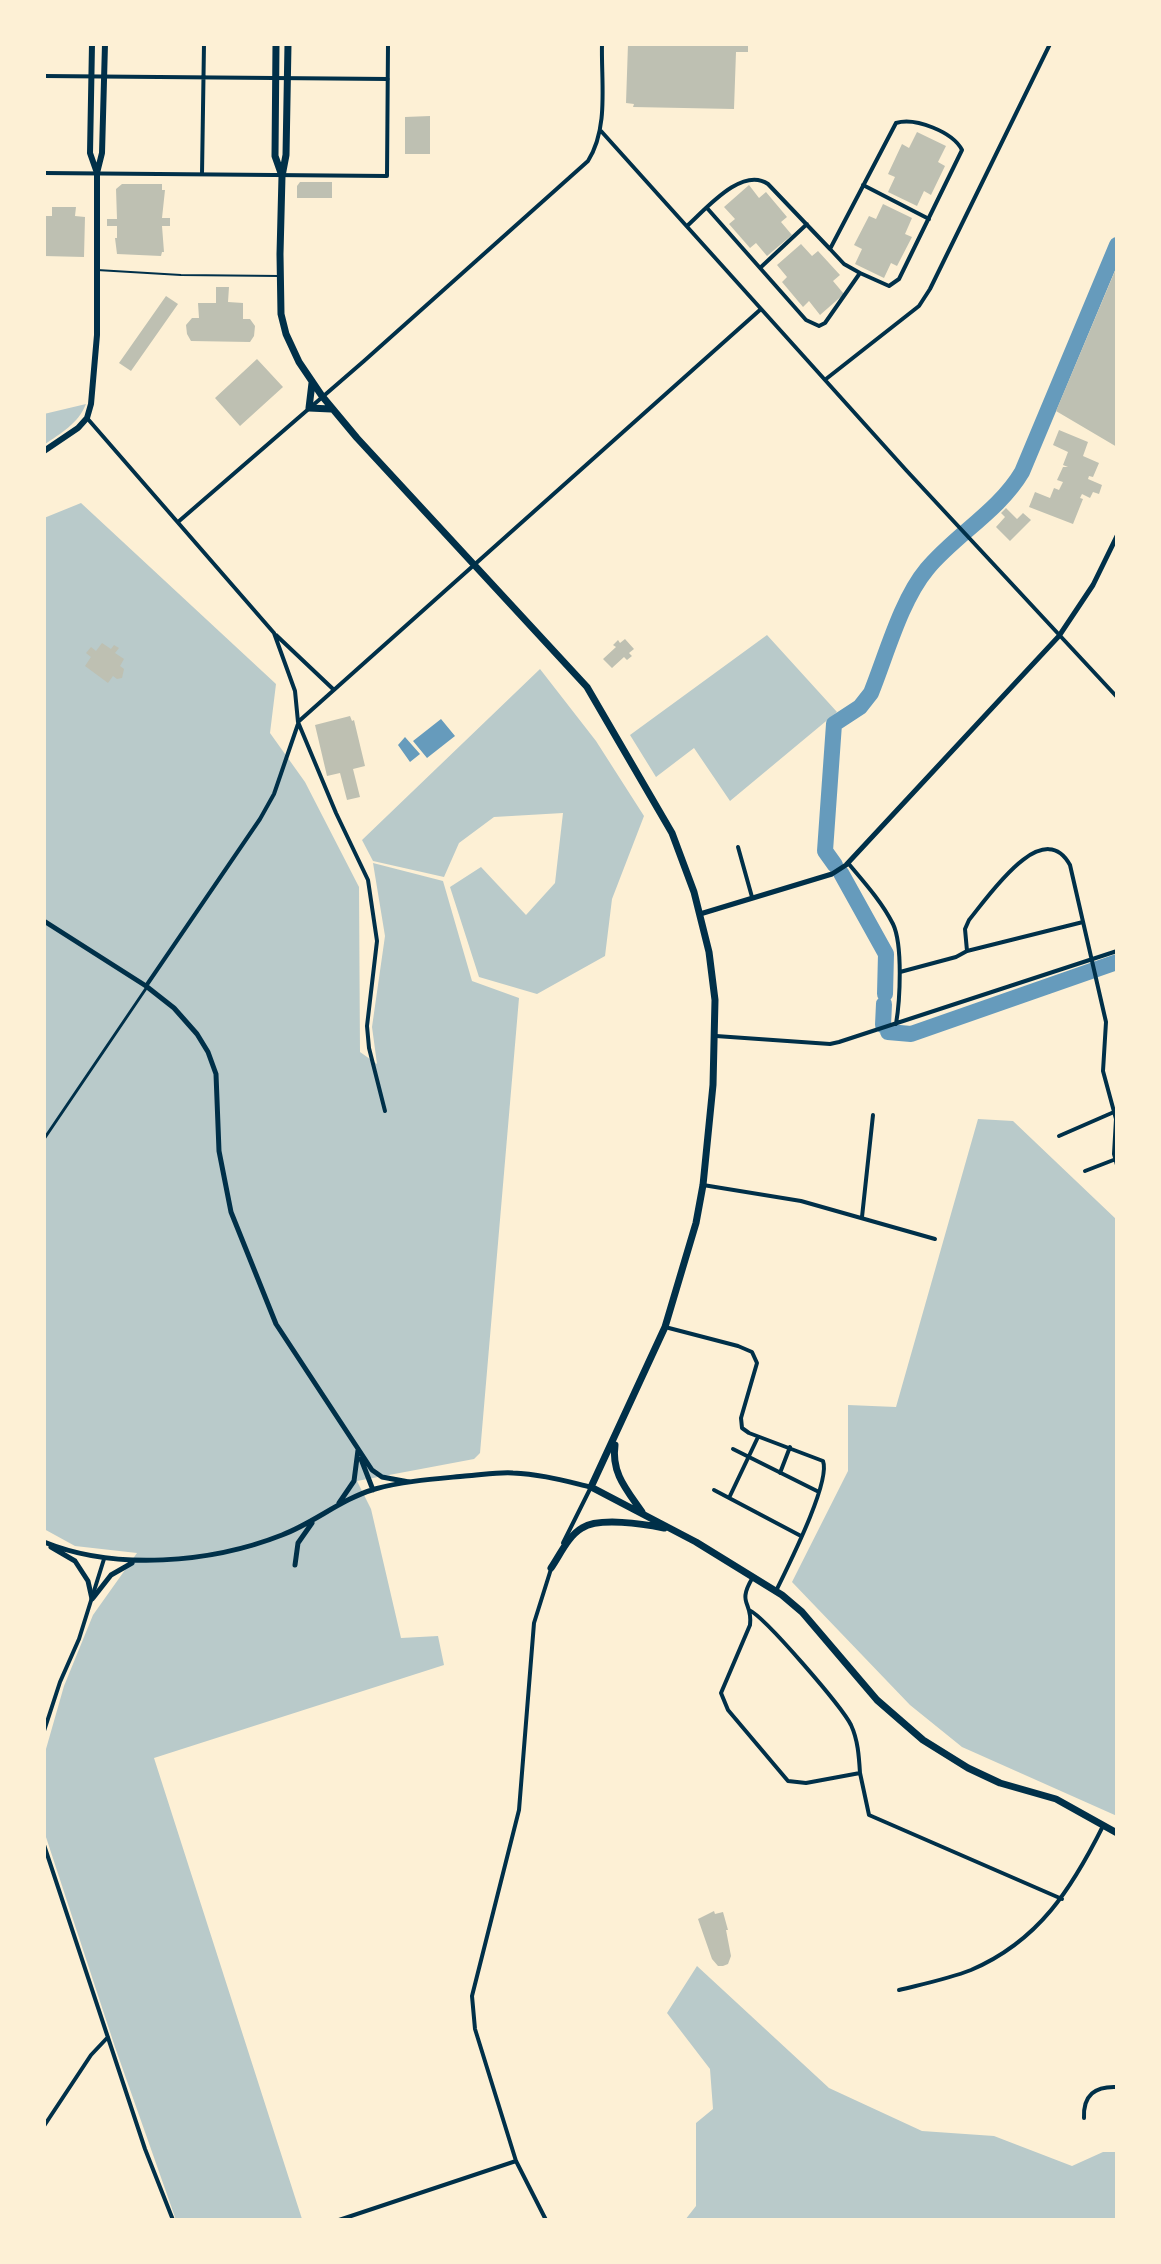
<!DOCTYPE html>
<html>
<head>
<meta charset="utf-8">
<style>
	body { margin:0 }
	#map { position:relative; width:1161px; height:2264px; overflow:hidden; background:#fdf0d5; font-family:"Roboto Serif",serif }
	canvas { display:block }
	.frame { position:absolute; inset:0; border:46px solid #fdf0d5; pointer-events:none }
</style>
</head>
<body>
<div id="map">
<canvas width="1161" height="2264"></canvas>
<div class="frame"></div>
</div>
<script>
const c = document.querySelector('canvas').getContext('2d');
c.lineJoin = 'round';
function fill(path, color) { c.fillStyle = color; c.fill(path, 'evenodd'); }
function strokePath(path, color, width, dash) { c.strokeStyle = color; c.lineWidth = width; c.lineCap = dash ? 'butt' : 'round'; c.setLineDash(dash || []); c.stroke(path); }
fill(new Path2D(`
	M86 404C78 424 61 433 44 445V414Z
	M81 503 276 684 270 733 305 782 359 887 360 1052 377 1064 372 1027 385 936 373 863 443 881 472 981 519 998 480 1453 474 1459 357 1481 371 1509 401 1638 438 1636 444 1665 154 1758 302 2219 298 2220H176L115 2047 44 1831V1756L64 1686 93 1615 137 1553 75 1546 44 1529V518Z
	M767 635 837 712 730 801 694 748 656 777 630 735Z
	M540 669 596 741 644 816 612 899 605 956 537 994 479 977 450 887 481 867 526 915 555 883 563 813 494 817 459 843 444 877 373 861 362 840Z
	M978 1119 1013 1121 1117 1220V1816L962 1747 910 1705 792 1582 848 1471V1405L896 1407Z
	M697 1966 829 2088 922 2131 994 2136 1072 2166 1103 2152H1117V2220H685L696 2206V2123L713 2109 710 2069 667 2013Z`), '#b9caca');
fill(new Path2D(`
	M441 719 455 736 427 758 413 741Z
	M405 737 420 754 410 762 398 745Z`), '#669bbc');
strokePath(new Path2D(`
	M835 865 825 851 834 724 860 707 871 693C886 656 901 600 927 569 955 535 999 511 1022 472L1117 245
	M841 873 886 954 885 994
	M883 1025 884 1004
	M888 1032 911 1034 1117 962`), '#669bbc', 16);
fill(new Path2D(`
	M628 44H748V52H736L734 109 633 107 634 104 626 103Z
	M430 116V154H405V117Z
	M917 132 946 146 938 162 945 166 931 195 924 191 917 206 888 192 895 177 888 174 902 144 909 148Z
	M300 182H332V198H297V186Z
	M122 184H162V190H165L162 218H170V226H162L164 252H162L161 256 117 254 115 238H117V226H107V219H117L116 189Z
	M749 185 759 198 766 192 787 217 781 222 792 235 767 256 756 243 750 248 729 224 735 219 724 207Z
	M883 204 912 218 905 234 912 237 897 266 891 263 884 278 855 264 862 249 854 245 869 216 876 219Z
	M52 207H76L75 216 85 217 84 257 44 256V216H52Z
	M801 244 812 256 818 251 840 275 833 281 844 294 820 315 809 301 803 307 782 282 787 277 777 265Z
	M1117 266V447L1056 411Z
	M216 287H229L228 302 243 303V319H250L255 326 254 336 250 342 191 341 187 334 186 325 192 318H199L198 303H216Z
	M166 296 178 304 131 371 119 363Z
	M257 359 283 387 240 426 215 398Z
	M1059 430 1088 442 1083 456 1099 463 1093 477 1089 476 1088 479 1102 485 1099 494 1093 492 1090 498 1082 494 1080 498 1083 499 1073 524 1029 507 1035 492 1050 498 1054 488 1059 490 1063 482 1057 480 1063 467H1068L1063 465 1068 452 1053 445Z
	M1006 508 1017 519 1023 513 1031 520 1010 541 996 527 1005 517 1001 513Z
	M625 639 634 649 629 653 632 656 627 660 624 657 612 668 603 659 616 647 613 645 618 640 620 643Z
	M102 643 111 649 114 645 119 648 115 653 124 659 120 666 124 669 122 678 117 679 113 676 108 683 85 666 91 657 86 653 91 647 96 651Z
	M350 716 352 721 354 720 365 766 353 769 360 797 347 800 340 773 327 776 315 725Z
	M714 1911 715 1914 723 1912 728 1930H726L731 1956 728 1964 723 1966H718L712 1959 698 1919Z`), '#bec0b2');
strokePath(new Path2D(`
	M97 270 181 275 279 276`), '#003049', 2);
strokePath(new Path2D(`
	M44 1139 147 987`), '#003049', 3);
strokePath(new Path2D(`
	M44 76 388 79
	M601 131 906 470 1117 697
	M44 173 387 176 388 44
	M202 174 204 44
	M863 185 929 219
	M687 226C706 209 742 166 768 184L830 249 896 123C915 117 953 132 962 150L899 279 889 286 860 273 825 323 819 326 806 320 707 208
	M830 249 844 264 860 273
	M760 268 807 224
	M826 379 919 306 930 289 1050 44
	M87 418 274 633 295 691 298 722 336 813 368 880 377 941 367 1026 369 1048 385 1111
	M178 522 364 361 588 161C609 128 601 82 602 44
	M276 635 333 689
	M298 722 761 309
	M738 847 752 897
	M848 863C864 882 882 902 893 924 903 945 900 1001 896 1024
	M967 951 965 929 969 920C988 897 1043 815 1070 865L1106 1022 1103 1071 1116 1119 1114 1154 1117 1165
	M900 972 956 957 967 951 1083 922
	M146 986 260 819 274 794 298 724
	M716 1036 830 1044 839 1042 1117 951
	M1059 1136 1114 1112
	M1085 1171 1116 1159
	M703 1185 801 1201 935 1239
	M862 1217 873 1115
	M665 1327 738 1346 752 1352 757 1363 741 1418 742 1428 749 1433 823 1461C831 1482 787 1568 776 1591
	M733 1449 819 1492
	M780 1473 790 1447
	M714 1490 801 1536
	M729 1498 758 1437
	M563 1543 591 1487
	M753 1577C736 1605 753 1601 750 1625L721 1693 728 1710 788 1781 806 1783 860 1773 869 1815 1062 1899
	M749 1610C765 1617 842 1707 851 1725 858 1740 859 1757 860 1773
	M44 1731 60 1682 79 1639 104 1559
	M44 1845 145 2149 173 2220
	M899 1990C923 1984 948 1979 971 1970 1039 1941 1072 1888 1103 1826
	M1084 2118C1083 2095 1095 2086 1117 2087
	M44 2126 91 2055 108 2037
	M339 2220 516 2161
	M546 2220 516 2161 475 2029 472 1996 519 1810 534 1623 551 1569`), '#003049', 4);
strokePath(new Path2D(`
	M700 914 832 874 846 865 1059 636 1093 585 1117 536
	M44 921 146 986 174 1008 197 1034 208 1052 216 1074 219 1151 231 1212 276 1324 372 1470 382 1477 409 1482
	M361 1459 373 1490
	M339 1503 354 1481 358 1450
	M44 1542C115 1571 211 1563 282 1535 314 1523 341 1499 375 1489 404 1481 434 1479 465 1476 481 1475 498 1472 513 1473 540 1474 565 1481 591 1487
	M51 1547 75 1561 88 1581 92 1599
	M295 1565 298 1543 312 1523
	M93 1598 111 1575 132 1563`), '#003049', 5);
strokePath(new Path2D(`
	M92 44 90 153 97 173
	M44 451 78 428 87 418 91 404 97 335V173L102 153 105 44`), '#003049', 6);
strokePath(new Path2D(`
	M276 44 275 156 281 173
	M288 44 286 155 282 176 280 254 281 314 286 334 299 362 322 396 357 438 587 687 672 833 694 892 709 952 715 1000 713 1085 703 1185 696 1223 665 1327 591 1487 696 1542 782 1595 802 1612 877 1700 923 1740 968 1768 1000 1783 1056 1799 1117 1833
	M312 383 309 408 331 409
	M615 1445C611 1473 627 1490 642 1512
	M551 1568C560 1555 568 1536 582 1528 599 1517 644 1524 664 1528`), '#003049', 7);
</script>
</body>
</html>
